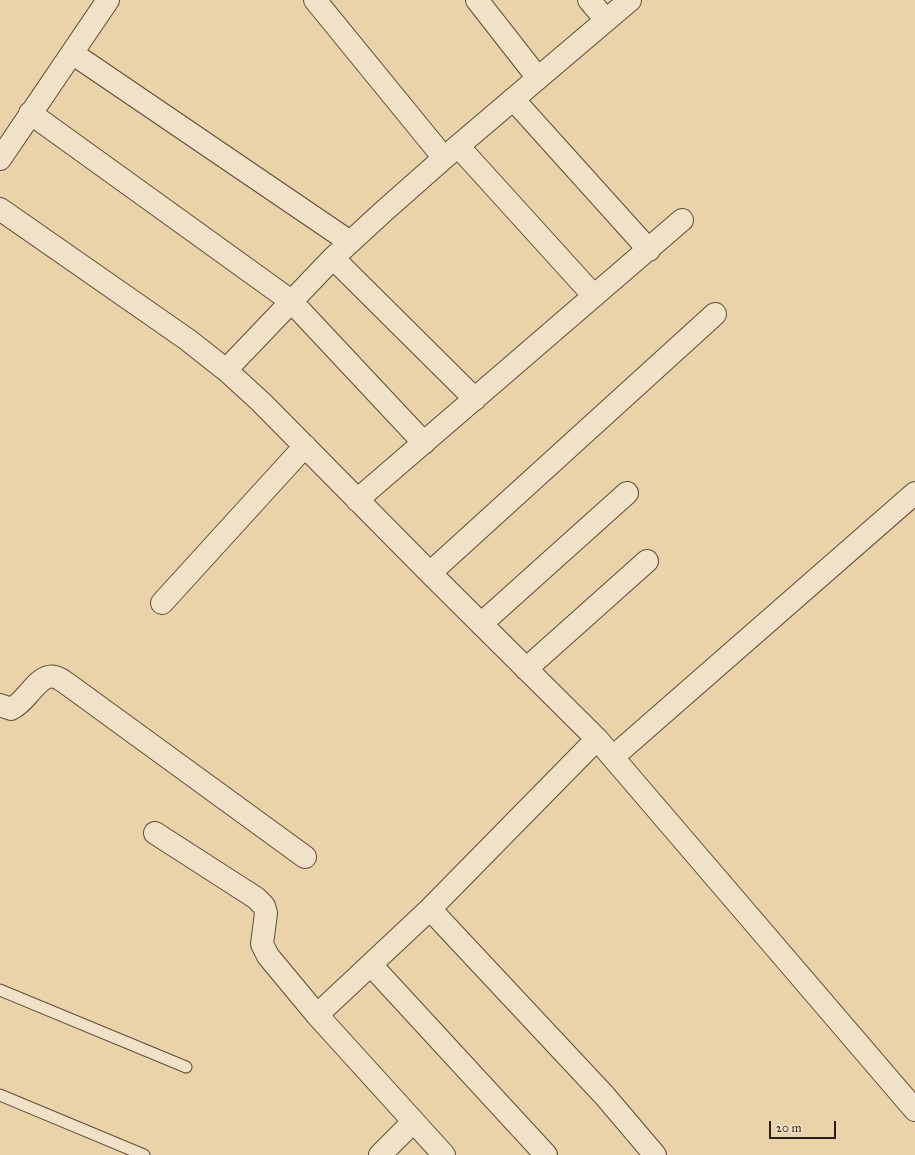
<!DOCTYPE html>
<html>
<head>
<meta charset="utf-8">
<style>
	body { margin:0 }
	#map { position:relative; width:915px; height:1155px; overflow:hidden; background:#ead3a9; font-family:"IM FELL Great Primer",serif }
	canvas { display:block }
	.scale { position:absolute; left:769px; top:1121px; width:67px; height:18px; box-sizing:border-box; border:2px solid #2e1e14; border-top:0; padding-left:5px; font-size:12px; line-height:14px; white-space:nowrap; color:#2e1e14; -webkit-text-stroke:3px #f1e2c7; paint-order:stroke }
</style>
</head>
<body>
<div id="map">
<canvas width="915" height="1155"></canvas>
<div class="scale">20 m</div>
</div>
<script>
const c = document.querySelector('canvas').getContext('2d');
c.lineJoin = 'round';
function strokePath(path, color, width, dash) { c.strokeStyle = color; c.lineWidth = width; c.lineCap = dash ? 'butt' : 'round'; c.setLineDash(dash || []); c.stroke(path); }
const lane = new Path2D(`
	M0 990 186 1067
	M0 1095 144 1155`);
const street = new Path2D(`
	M315 0 444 158
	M477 0 538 78
	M589 0 606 20
	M72 53 350 242
	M513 99 649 250
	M30 113 291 301 424 443
	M458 146 594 296
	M0 159 108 0
	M0 209 188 340 226 370 261 402 430 573 597 739 915 1110
	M333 258 475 399
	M226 370 333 258 384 211 444 158 630 0
	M357 500 682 220
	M430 573 715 314
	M162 603 305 446
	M481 624 627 493
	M526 669 647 561
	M0 705 11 709C27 702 39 672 55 677 59 678 63 681 66 683L305 857
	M613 757 915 493
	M155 833 256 898 264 906 266 913 262 944 268 956 317 1015 444 1155
	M430 909 604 1095 655 1155
	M371 965 546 1155
	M317 1015 430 909 597 739
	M380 1155 413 1122`);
strokePath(lane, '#5d4b39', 13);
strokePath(street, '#5d4b39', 24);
strokePath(lane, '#f1e2c7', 11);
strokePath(street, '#f1e2c7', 22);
</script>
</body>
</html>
